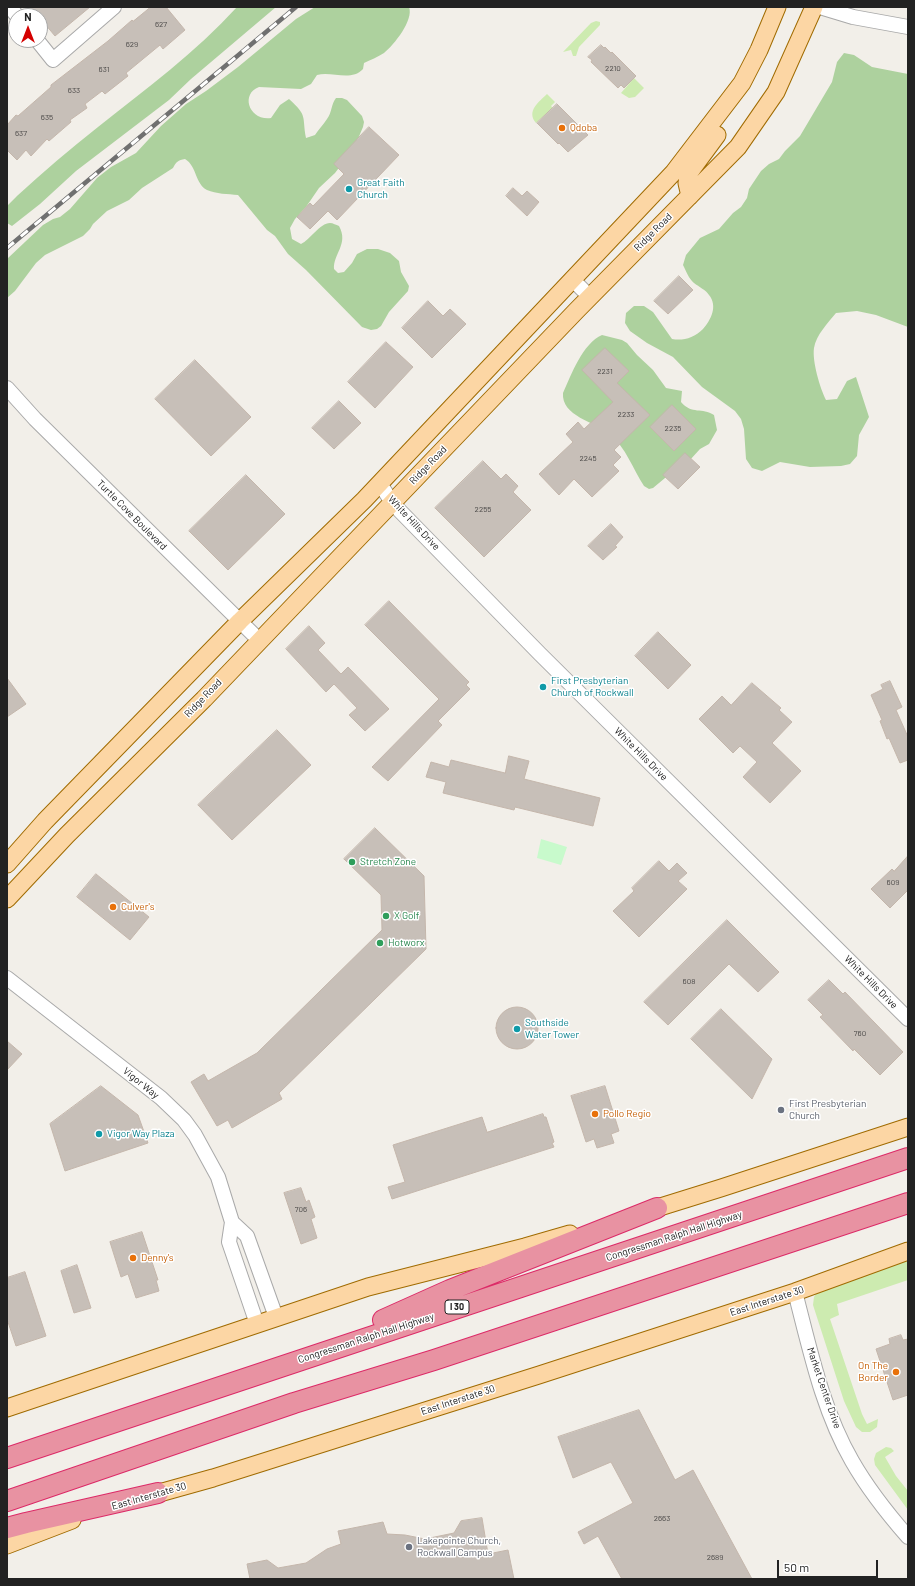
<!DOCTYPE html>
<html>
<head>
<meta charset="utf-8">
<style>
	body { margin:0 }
	#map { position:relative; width:915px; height:1586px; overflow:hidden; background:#f2efe9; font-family:Barlow,sans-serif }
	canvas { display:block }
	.frame { position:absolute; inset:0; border:8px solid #222; pointer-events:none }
	.north { position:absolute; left:8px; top:8px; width:40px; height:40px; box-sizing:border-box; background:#fff; border:1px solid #a7a7a7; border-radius:50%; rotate:0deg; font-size:11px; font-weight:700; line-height:16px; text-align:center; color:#222 }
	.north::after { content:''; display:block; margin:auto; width:14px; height:18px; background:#d40000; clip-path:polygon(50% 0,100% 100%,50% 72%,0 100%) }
	.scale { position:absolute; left:777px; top:1560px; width:101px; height:18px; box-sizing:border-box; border:2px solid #222; border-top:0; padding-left:5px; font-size:12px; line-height:14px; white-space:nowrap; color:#222; -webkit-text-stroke:3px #fff; paint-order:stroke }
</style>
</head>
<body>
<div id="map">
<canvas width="915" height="1586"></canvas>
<div class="frame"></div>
<div class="north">N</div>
<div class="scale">50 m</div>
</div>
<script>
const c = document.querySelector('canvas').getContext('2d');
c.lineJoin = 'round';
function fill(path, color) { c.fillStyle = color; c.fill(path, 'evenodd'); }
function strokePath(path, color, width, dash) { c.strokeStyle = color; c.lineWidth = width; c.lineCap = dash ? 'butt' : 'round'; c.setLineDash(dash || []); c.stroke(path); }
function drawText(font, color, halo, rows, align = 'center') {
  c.font = font + ' Barlow,sans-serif'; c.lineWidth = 3; c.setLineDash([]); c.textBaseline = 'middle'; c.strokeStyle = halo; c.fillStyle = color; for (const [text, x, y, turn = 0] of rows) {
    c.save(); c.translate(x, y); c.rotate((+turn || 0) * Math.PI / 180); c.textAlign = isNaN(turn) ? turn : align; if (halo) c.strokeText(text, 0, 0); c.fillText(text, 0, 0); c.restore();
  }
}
fill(new Path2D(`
	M596 21 600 22V25L579 47 576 56H573L571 50 563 52 591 23Z
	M634 78 644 88 635 97 629 98 621 93Z
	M547 94 555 102 551 106 553 108 536 123C526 111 539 102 547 94Z
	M908 1261V1280L837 1304 839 1315 830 1319 862 1414 867 1424 878 1419 877 1427 870 1432H862L856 1427 844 1401 813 1305 814 1297 817 1292 864 1272Z
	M886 1447 891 1448 894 1451 885 1457 896 1476 908 1491V1510L875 1465 874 1459 876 1453Z`), '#cdebb0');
fill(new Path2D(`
	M237 7H276L191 79 169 100 76 171 40 204 12 226 7 223V206L17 196C43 172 70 149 98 127 146 89 196 52 237 7Z
	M315 7H409C414 20 394 45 384 53 378 57 370 60 364 63L363 69C351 82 332 71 317 75L311 84 301 89 259 87C240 94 249 121 271 118L280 105 289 99C308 116 302 116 306 138L315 135C319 129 323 125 327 119 332 113 331 104 336 98H342L347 100 362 116 364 122 363 127 354 148 335 173 319 188 306 207 295 219 290 228 292 239 301 244C310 240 320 223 330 223 333 223 336 225 339 226 349 244 333 254 334 269L338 273 344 272 352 263 357 254 367 249H378L390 253 399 261 401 272 409 286 408 291 389 312 381 326 377 329 371 330 362 327 306 270 288 254 275 236 267 230 238 195C228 194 216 194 207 190 195 184 197 166 185 159 178 160 176 162 173 168L142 188 129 200 107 211 93 224 90 229 83 236 45 255 36 263 15 291 7 298V259L43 225 53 219 60 217 70 209 97 178 111 167 136 153 161 126 186 104 206 91 238 67 296 19Z
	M844 53 854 55 872 67 908 74V327L876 315 857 311 836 313C828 323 816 335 814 348 812 361 820 388 826 400L837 399 847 381 856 377 869 417 859 435 857 456 850 464 841 466 810 467 780 462 762 471 752 468 746 459 744 429 741 419 735 411 702 387 673 357 647 343 630 331 625 323 626 313 634 306H644L653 312 672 339C683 341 694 338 703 329 711 320 718 306 709 295 706 290 699 287 694 283 689 279 686 271 683 265L686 255 700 238 719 229 733 213 741 207 747 198 749 189 761 171 769 164 779 159 785 151 800 136 832 82 837 62Z
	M602 335 622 340 627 343 637 355 653 370 666 388 682 391 681 402C692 415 702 407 714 415L717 430 709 444 700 449 679 472 665 478 653 488 649 489 644 486C633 469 626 448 610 434 595 422 561 416 563 393 571 375 583 343 602 335Z`), '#add19e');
fill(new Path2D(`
	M541 839 567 847 561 865 537 858Z`), '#c8facc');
const building = new Path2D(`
	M31 7H90L55 36 40 18V16H38Z
	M151 7H166L185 30 163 49 160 45 126 73 128 76 105 94 102 91 85 104 87 108 70 120 71 122 49 141 47 139 31 156 26 150 17 160 7 150V125L16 115 18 116 51 87V85L108 41 132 20 133 21Z
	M601 45 604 48 605 47 611 53 612 52 636 76 624 88 621 85 618 88 591 62 592 60 588 57Z
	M557 104 588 135 568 152 559 143 558 144 537 123Z
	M369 127 399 155 337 220 328 211 310 229 297 217 310 203 313 206 344 174 334 164Z
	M513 188 522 196 527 191 539 202 527 216 506 196Z
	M679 276 693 290 668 314 654 301Z
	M428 301 443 316 450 309 466 324 432 358 402 328Z
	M386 342 413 367 375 408 348 382Z
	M605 348 629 371 617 383 650 415 614 450 621 457 613 465 619 471 592 497 574 479 559 495 539 474 573 442 566 434 578 422 584 429 613 402 582 370Z
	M195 360 251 417 211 456 155 399Z
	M339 401 361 423 334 449 312 428Z
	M672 405 696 429 674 451 650 427Z
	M685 453 700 467 678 489 663 475Z
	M483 461 501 479 506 474 518 486 513 492 531 510 484 557 435 508Z
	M246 475 285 514 228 570 189 531Z
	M611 524 623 537 615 546 617 547 603 560 588 546Z
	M389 601 469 682 466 685 470 689 438 721 442 725 388 781 372 767 439 699 365 625Z
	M309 626 325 643 318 650 341 674 348 667 389 709 365 731 349 715 357 708 334 684 326 692 286 649Z
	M658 632 691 665 668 689 635 656Z
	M7 678 26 704 7 717Z
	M890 681 902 707 896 710 908 737V760L900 763 889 738 887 739 880 721 882 720 871 695 883 689 881 685Z
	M752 683 781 708 779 710 792 722 772 743 801 771 770 803 743 777 757 762 740 746 733 753 699 719 722 696 731 705Z
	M277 730 311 765 232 840 198 805Z
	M509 756 529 761 524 779 600 798 593 826 515 807 514 810 443 793 446 782 426 777 431 762 449 767 451 760 505 773Z
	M375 828 424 876 426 949 279 1093 282 1099 232 1128 228 1120 217 1126 191 1082 204 1074 208 1081 257 1053 382 930 381 895 344 859Z
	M908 856V890L890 908 871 889 892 869 894 871Z
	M659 861 669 871 677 863 687 873 678 881 687 889 639 937 613 911 634 891 632 888Z
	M96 874 149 917 130 940 77 897Z
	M727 920 779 972 758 992 729 964 668 1025 644 1002Z
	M829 980 843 994 845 992 903 1052 880 1075 854 1049 853 1051 820 1017 823 1015 808 1000Z
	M496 1028a21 21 0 1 1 42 0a21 21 0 1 1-42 0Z
	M721 1009 772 1059 752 1099 691 1039Z
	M7 1041 22 1054 7 1070Z
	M101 1086 138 1115 148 1143 65 1171 50 1124Z
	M605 1086 619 1131 611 1134 614 1143 597 1148 594 1139 586 1142 571 1096Z
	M543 1114 544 1117H546L554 1142 552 1143 554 1147 392 1199 388 1187 405 1182 393 1145 482 1117 487 1132Z
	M301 1188 306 1202 309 1200 315 1217 311 1219 317 1238 301 1244 284 1193Z
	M142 1232 158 1280H156L159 1291 136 1298 128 1274 121 1277 110 1242Z
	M77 1265 91 1308 74 1313 61 1271Z
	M25 1272 46 1336 16 1346 7 1319V1278Z
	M901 1335 903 1340 908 1339V1395L893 1400 876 1349 890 1344 889 1339Z
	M639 1410 675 1480 693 1470 752 1579H622L598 1536 584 1544 578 1532 633 1503 611 1462 573 1478 558 1437Z
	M482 1518 488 1554 508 1550 514 1579H250L247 1564 267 1560 278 1568 306 1563 327 1549 341 1544 338 1531 383 1522 387 1534 405 1535 425 1539 454 1533 461 1521Z`);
fill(building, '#c7bfb8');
strokePath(building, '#c4b6ab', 1);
const minor = new Path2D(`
	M10 7 17 16
	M820 7 853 17 908 27
	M37 40 53 60 114 7
	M573 280 590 297
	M7 388 35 419 259 640
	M380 484 392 502 399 510 540 654 908 1019
	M7 978 161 1098 184 1120 195 1135 218 1177 232 1222 229 1242 257 1324
	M232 1222 247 1236 276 1317
	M795 1292C810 1349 822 1409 852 1461 868 1489 887 1513 908 1537`);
const major = new Path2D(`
	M690 196 687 183 689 173 717 135
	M7 864 45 821 240 621 364 500 674 172 742 83 759 50 777 7
	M7 899 67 835 204 699 577 310 738 147 776 92 814 7
	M644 1212 721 1188 908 1127
	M7 1408 368 1287 525 1247 570 1234
	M145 1497 213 1478 539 1375 795 1292 908 1251
	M7 1545 72 1520`);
const highway = new Path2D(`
	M383 1320 450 1290 657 1208
	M7 1458 908 1158
	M7 1501 294 1403 434 1360 908 1203
	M7 1528 26 1523 158 1493`);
strokePath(minor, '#a9a9a9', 16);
strokePath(major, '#a06b00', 19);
strokePath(highway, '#dc2a67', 22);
strokePath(minor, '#fff', 14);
strokePath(major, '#fcd6a4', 17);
strokePath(highway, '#e892a2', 20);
const rail = new Path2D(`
	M7 248 296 7`);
strokePath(rail, '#707070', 4.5);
strokePath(rail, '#fff', 3, [9]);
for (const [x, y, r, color] of [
	[562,128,4,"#e8710a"],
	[349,189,4,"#0f9aa8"],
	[543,687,4,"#0f9aa8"],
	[352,862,4,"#2e9e5b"],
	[113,907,4,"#e8710a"],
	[386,916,4,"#2e9e5b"],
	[380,943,4,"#2e9e5b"],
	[517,1029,4,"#0f9aa8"],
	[781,1110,4,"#6b7280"],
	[595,1114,4,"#e8710a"],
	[99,1134,4,"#0f9aa8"],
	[133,1258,4,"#e8710a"],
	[896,1372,4,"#e8710a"],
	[409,1547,4,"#6b7280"]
]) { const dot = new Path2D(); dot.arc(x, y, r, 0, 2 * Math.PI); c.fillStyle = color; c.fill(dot); strokePath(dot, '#fff', 1.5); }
drawText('8px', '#4b4948', null, [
	["627",161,24],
	["629",132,44],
	["2210",613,68],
	["631",104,69],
	["633",74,90],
	["635",47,117],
	["637",21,133],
	["2231",605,371],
	["2233",626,414],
	["2235",673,428],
	["2245",588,458],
	["2255",483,509],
	["609",893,882],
	["608",689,981],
	["760",860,1033],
	["706",301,1209],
	["2663",662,1518],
	["2689",715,1557]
]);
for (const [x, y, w] of [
	[457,1307,24]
]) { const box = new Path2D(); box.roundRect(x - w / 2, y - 7, w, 14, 3); c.fillStyle = '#fff'; c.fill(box); strokePath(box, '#222', 1); }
drawText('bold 9px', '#222', null, [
	["I 30",457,1307]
]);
drawText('10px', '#c56008', '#fff', [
	["Qdoba",570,128],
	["Culver's",121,907],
	["Pollo Regio",603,1114],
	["Denny's",141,1258],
	["On The",888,1366,"right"],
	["Border",888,1378,"right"]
], 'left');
drawText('10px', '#0d838f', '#fff', [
	["Great Faith",357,183],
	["Church",357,195],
	["First Presbyterian",551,681],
	["Church of Rockwall",551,693],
	["Southside",525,1023],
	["Water Tower",525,1035],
	["Vigor Way Plaza",107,1134]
], 'left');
drawText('10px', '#222', '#fff', [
	["Ridge Road",653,232,-45],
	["Ridge Road",428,465,-46],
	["Turtle Cove Boulevard",132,515,45],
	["White Hills Drive",414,523,47],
	["Ridge Road",203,698,-46],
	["White Hills Drive",641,754,45],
	["White Hills Drive",871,982,45],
	["Vigor Way",141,1083,39],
	["Congressman Ralph Hall Highway",674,1236,-18],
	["East Interstate 30",767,1301,-18],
	["Congressman Ralph Hall Highway",366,1338,-18],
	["Market Center Drive",824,1388,71],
	["East Interstate 30",458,1400,-18],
	["East Interstate 30",149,1496,-16]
]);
drawText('10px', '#27864d', '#fff', [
	["Stretch Zone",360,862],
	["X Golf",394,916],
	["Hotworx",388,943]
], 'left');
drawText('10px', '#5b616d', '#fff', [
	["First Presbyterian",789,1104],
	["Church",789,1116],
	["Lakepointe Church,",417,1541],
	["Rockwall Campus",417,1553]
], 'left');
</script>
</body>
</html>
